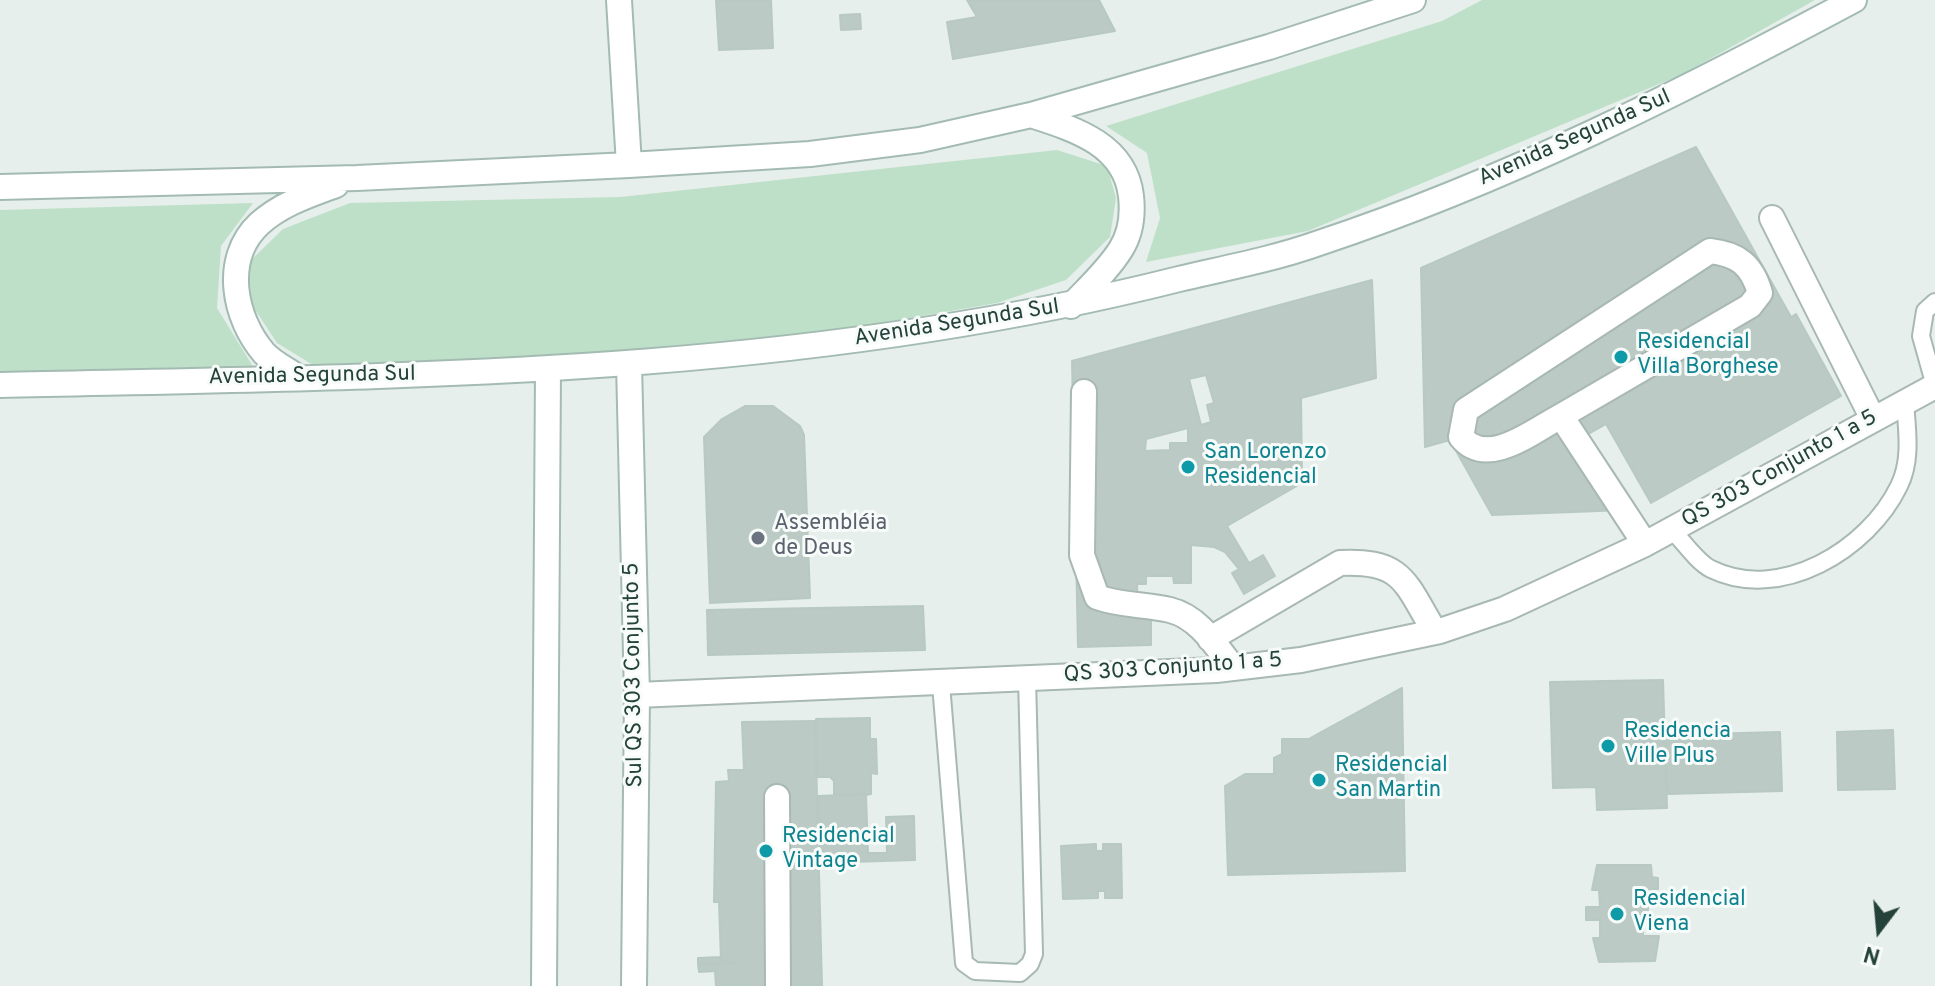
<!DOCTYPE html>
<html>
<head>
<meta charset="utf-8">
<style>
	body { margin:0 }
	#map { position:relative; width:1935px; height:986px; overflow:hidden; background:#e6efeb; font-family:Overpass,sans-serif }
	canvas { display:block }
	.north { position:absolute; left:1839px; top:890px; width:80px; height:80px; -webkit-text-stroke:6px #f7fbf9; paint-order:stroke; rotate:196deg; font-size:22px; font-weight:700; line-height:32px; text-align:center; color:#24423a }
	.north::after { content:''; display:block; margin:auto; width:28px; height:36px; background:#24423a; clip-path:polygon(50% 0,100% 100%,50% 72%,0 100%) }
</style>
</head>
<body>
<div id="map">
<canvas width="1935" height="986"></canvas>
<div class="north">N</div>
</div>
<script>
const c = document.querySelector('canvas').getContext('2d');
c.lineJoin = 'round';
function fill(path, color) { c.fillStyle = color; c.fill(path, 'evenodd'); }
function strokePath(path, color, width, dash) { c.strokeStyle = color; c.lineWidth = width; c.lineCap = dash ? 'butt' : 'round'; c.setLineDash(dash || []); c.stroke(path); }
function drawText(font, color, halo, rows, align = 'center') {
  c.font = font + ' Overpass,sans-serif'; c.lineWidth = 6; c.setLineDash([]); c.textBaseline = 'middle'; c.strokeStyle = halo; c.fillStyle = color; for (const [text, x, y, turn = 0] of rows) {
    c.save(); c.translate(x, y); c.rotate((+turn || 0) * Math.PI / 180); c.textAlign = isNaN(turn) ? turn : align; if (halo) c.strokeText(text, 0, 0); c.fillText(text, 0, 0); c.restore();
  }
}
fill(new Path2D(`
	M1482 0H1815L1683 74 1308 231 1146 262 1160 218 1147 153 1106 126 1442 21Z
	M1057 150 1107 166 1116 198 1110 237 1066 280 997 303 615 369 321 370 277 343 252 305 248 263 283 229 350 203 620 197Z
	M253 203 221 246 217 308 254 368 0 374V210Z`), '#bfe0c8');
const building = new Path2D(`
	M716 0H771L773 48 719 50Z
	M967 0H1099L1115 31 953 59 947 22 977 17Z
	M860 14 861 29 841 30 840 15Z
	M1696 147 1791 317 1796 314 1841 396 1651 503 1606 424 1585 436 1626 510 1492 515 1450 440 1425 447 1421 268Z
	M1372 280 1376 378 1301 398 1302 483 1227 526 1249 563 1263 555 1275 576 1244 594 1232 573 1239 569 1225 552 1214 547 1191 545V583H1174L1173 576H1146V584H1137L1138 610H1151V645L1078 647 1072 361ZM1206 375 1214 403 1207 405 1211 422 1201 425 1189 379ZM1188 428V443H1170V450L1145 451 1146 439Z
	M745 406H773L800 426 804 435 810 598 710 603 704 437 722 419Z
	M923 606 925 650 708 655 707 610Z
	M1663 680 1667 808 1597 810 1596 787 1553 788 1550 682Z
	M1402 688 1405 871 1228 875 1225 786 1245 774H1274V758L1282 754V739H1309Z
	M870 718V739H876L877 774 871 773V794L834 795V781L830 777H817L816 719Z
	M815 721 822 986H716L715 971 699 972 698 964 734 963 721 961 719 902H714L716 782 729 781 728 770H744L742 722Z
	M1893 730 1895 789 1838 790 1837 732Z
	M1780 732 1782 791 1667 794 1665 735Z
	M871 794 866 795 868 853H887L886 817 914 816 915 860 819 863 818 796Z
	M1096 844V851H1103V844H1121L1122 898H1105V891H1098V898L1063 899 1061 846Z
	M1597 865H1651L1652 877 1658 878V889L1642 890 1643 902H1648V924H1643V936H1659L1655 961 1599 962 1593 938H1600V920H1586V907H1600L1599 890H1592Z
	M721 957V961L734 963 698 964V958Z`);
fill(building, '#bbcac4');
strokePath(building, '#b8c9c2', 2);
const lane = new Path2D(`
	M1935 386 1921 336 1925 311 1935 302
	M1672 530C1683 541 1697 562 1711 569 1780 603 1868 550 1899 486 1912 460 1907 430 1905 402
	M941 684 964 963 975 971 1020 973 1030 964 1034 954 1027 678`);
const street = new Path2D(`
	M1772 218 1873 419
	M1084 392 1082 555 1097 597C1121 606 1145 604 1170 610 1199 617 1216 646 1233 668
	M1561 416C1533 431 1487 469 1461 437L1466 410 1710 251C1738 254 1752 265 1760 293L1750 306 1561 416 1645 544
	M1210 639 1340 563C1404 560 1405 583 1435 632
	M637 695 1216 670 1301 660 1440 631 1505 609 1645 544 1935 386
	M777 797 778 986`);
const secondary = new Path2D(`
	M619 0 629 165
	M1031 115C1074 129 1125 144 1131 196 1133 214 1131 233 1121 249 1108 270 1088 288 1071 306
	M0 187 357 178 629 165 810 154 920 140 1031 115 1269 47 1413 0
	M629 364 637 695 634 986
	M299 378C288 370 273 363 264 353 234 318 222 259 259 224 281 204 309 195 336 185
	M0 385C397 376 791 377 1179 279 1226 268 1274 259 1319 243 1506 181 1682 92 1854 0
	M544 986 548 371`);
strokePath(lane, '#a8b8b2', 20);
strokePath(street, '#a8b8b2', 28);
strokePath(secondary, '#a4bbb3', 28);
strokePath(lane, '#fff', 16);
strokePath(street, '#fff', 24);
strokePath(secondary, '#fff', 24);
for (const [x, y, r, color] of [
	[1621,357,8,"#0f9aa8"],
	[1188,467,8,"#0f9aa8"],
	[758,538,8,"#6b7280"],
	[1608,746,8,"#0f9aa8"],
	[1319,780,8,"#0f9aa8"],
	[766,851,8,"#0f9aa8"],
	[1617,914,8,"#0f9aa8"]
]) { const dot = new Path2D(); dot.arc(x, y, r, 0, 2 * Math.PI); c.fillStyle = color; c.fill(dot); strokePath(dot, '#f7fbf9', 3); }
drawText('22px', '#24423a', '#f7fbf9', [
	["Avenida Segunda Sul",1575,139,-24],
	["Avenida Segunda Sul",957,324,-9],
	["Avenida Segunda Sul",312,377,-1],
	["QS 303 Conjunto 1 a 5",1780,470,-29],
	["QS 303 Conjunto 1 a 5",1173,669,-4],
	["Sul QS 303 Conjunto 5",635,675,-91]
]);
drawText('22px', '#0d838f', '#f7fbf9', [
	["Residencial",1637,344],
	["Villa Borghese",1637,369],
	["San Lorenzo",1204,454],
	["Residencial",1204,479],
	["Residencia",1624,733],
	["Ville Plus",1624,758],
	["Residencial",1335,767],
	["San Martin",1335,792],
	["Residencial",782,838],
	["Vintage",782,863],
	["Residencial",1633,901],
	["Viena",1633,926]
], 'left');
drawText('22px', '#5b616d', '#f7fbf9', [
	["Assembléia",774,525],
	["de Deus",774,550]
], 'left');
</script>
</body>
</html>
